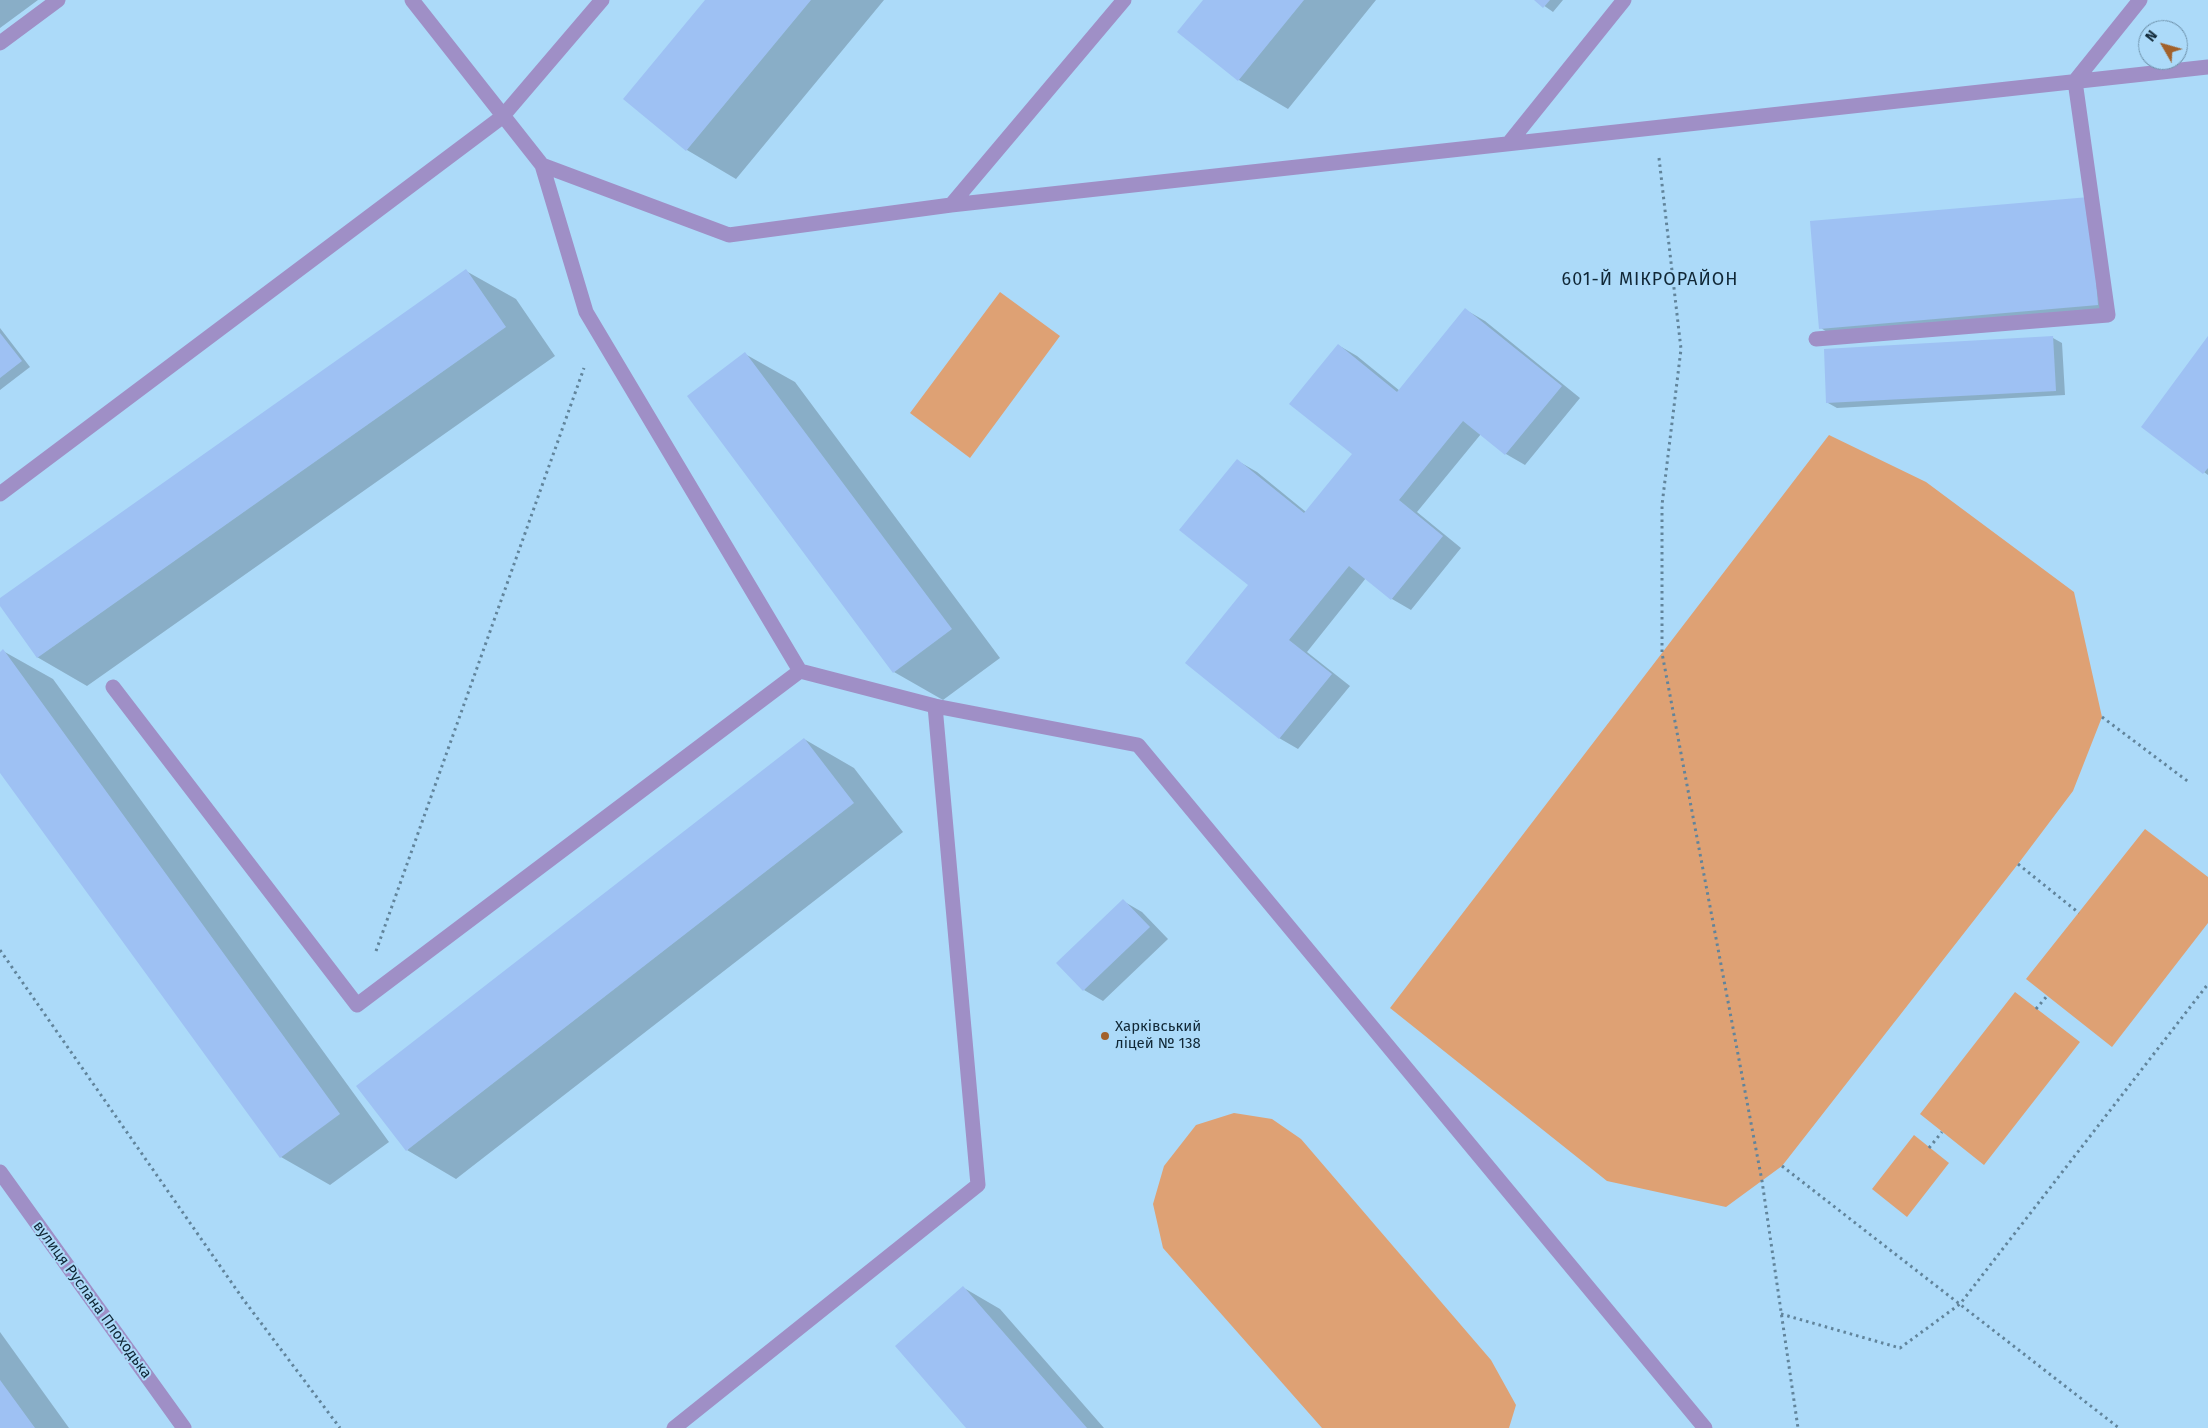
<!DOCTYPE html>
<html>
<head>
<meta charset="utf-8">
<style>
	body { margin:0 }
	#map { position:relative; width:2208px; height:1428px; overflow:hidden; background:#acdaf9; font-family:"Fira Sans",sans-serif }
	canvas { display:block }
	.north { position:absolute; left:2138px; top:20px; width:50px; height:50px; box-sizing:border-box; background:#acdaf9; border:1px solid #6e92ab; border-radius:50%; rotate:308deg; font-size:14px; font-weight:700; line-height:20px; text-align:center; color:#102736 }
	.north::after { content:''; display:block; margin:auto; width:18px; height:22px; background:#a2612b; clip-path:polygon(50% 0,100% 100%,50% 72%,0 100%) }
</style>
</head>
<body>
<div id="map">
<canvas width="2208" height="1428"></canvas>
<div class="north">N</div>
</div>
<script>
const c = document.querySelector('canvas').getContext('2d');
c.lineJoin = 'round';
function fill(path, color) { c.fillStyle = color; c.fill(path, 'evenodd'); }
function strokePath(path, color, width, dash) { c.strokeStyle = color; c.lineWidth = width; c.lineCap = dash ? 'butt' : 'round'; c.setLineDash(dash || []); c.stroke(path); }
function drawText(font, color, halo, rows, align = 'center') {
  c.font = font + ' "Fira Sans",sans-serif'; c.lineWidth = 4; c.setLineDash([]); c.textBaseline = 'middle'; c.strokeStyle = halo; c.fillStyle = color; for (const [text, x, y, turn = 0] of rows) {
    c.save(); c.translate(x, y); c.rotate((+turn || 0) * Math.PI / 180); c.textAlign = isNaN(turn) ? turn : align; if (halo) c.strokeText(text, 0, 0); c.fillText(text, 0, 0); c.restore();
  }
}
fill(new Path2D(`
	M1000 292 1060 336 970 458 910 413Z
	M1829 435 1926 482 2074 592 2102 717 2073 791 2018 864 1782 1166 1726 1207 1607 1181 1390 1008Z
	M2145 829 2208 877V923L2112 1047 2026 979Z
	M2015 992 2080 1042 1984 1165 1920 1114Z
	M1234 1113 1272 1119 1301 1139 1491 1360 1516 1405 1509 1428H1322L1163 1248 1153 1204 1164 1166 1196 1125Z
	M1914 1135 1949 1163 1907 1217 1872 1189Z`), '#dea174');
fill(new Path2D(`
	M0 0H38L0 28Z
	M706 0H884L736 179 687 150 624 99Z
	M1205 0H1376L1288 109 1239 80 1179 32Z
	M1536 0H1563L1553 12Z
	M2089 199 2107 310 1830 334 1821 328Z
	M466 271 516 299 555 356 87 686 37 657 0 603V599Z
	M1466 310 1485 321 1580 398 1525 465 1506 454 1481 434 1417 512 1461 548 1411 610 1392 599 1366 578 1307 652 1350 686 1298 749 1279 738 1249 585 1238 461 1257 472 1306 512 1353 454 1338 345 1357 356 1400 391Z
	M0 328 30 367 0 390Z
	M2053 338 2062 343 2065 395 1837 408 1828 403 1825 350Z
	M2208 338V475L2142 427Z
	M745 354 795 382 1000 658 943 700 894 672Z
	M3 651 53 679 389 1142 330 1185 281 1157 0 771V653Z
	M804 739 854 768 903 832 456 1179 407 1150Z
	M1123 901 1142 912 1168 939 1103 1001 1084 990Z
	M964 1288 1000 1309 1104 1428H968Z
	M0 1332 69 1428H0Z`), '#0003');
fill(new Path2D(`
	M705 0H811L686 151 623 99Z
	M1203 0H1304L1238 81 1177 32Z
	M1534 0H1550L1543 8Z
	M2089 197 2098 305 1819 329 1810 221Z
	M466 269 506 327 37 658 0 606V598Z
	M1465 308 1562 386 1505 455 1463 421 1399 500 1443 536 1391 600 1349 566 1289 640 1332 674 1279 739 1185 663 1248 585 1179 530 1237 459 1304 513 1352 454 1289 404 1338 344 1397 392Z
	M0 333 22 361 0 378Z
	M2053 336 2056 391 1826 403 1824 349Z
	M2208 336V468L2203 474 2141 427Z
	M745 352 952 629 893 673 687 396Z
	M3 649 340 1114 280 1158 0 773V652Z
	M804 738 854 803 406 1151 356 1086Z
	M1123 899 1150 927 1083 991 1056 963Z
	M963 1286 1087 1428H966L895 1346Z
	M0 1380 35 1428H0Z`), '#9ec1f3');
strokePath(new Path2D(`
	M1659 158 1681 349 1662 505V653L1762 1181 1798 1428
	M2102 717 2190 783
	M2018 864 2079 913
	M0 950 243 1299 340 1428
	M376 951 584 368
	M2036 1009 2047 996
	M1929 1148 1942 1132
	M1782 1166 2119 1428
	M1781 1314 1900 1348 1960 1304 2208 984`), '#61849b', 3, [2.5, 4]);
strokePath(new Path2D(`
	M412 0 542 165 729 235 951 205 2208 67
	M0 43 58 0
	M1509 143 1624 0
	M542 165 586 312 800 671 935 706 1138 745 1705 1428
	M951 205 1124 0
	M1816 339 2108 315 2075 81 2140 0
	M0 494 502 117 602 0
	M113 687 357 1005 800 671
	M674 1428 978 1185 935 706`), '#9f8fc6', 15);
strokePath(new Path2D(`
	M0 1172 184 1428`), '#9f8fc6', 15);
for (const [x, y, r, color] of [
	[1105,1036,5,"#a2612b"]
]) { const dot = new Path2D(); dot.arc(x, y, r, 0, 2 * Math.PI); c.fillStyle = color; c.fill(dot); strokePath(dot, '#acdaf9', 2); }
drawText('15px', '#102736', '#acdaf9', [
	["Харківський",1115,1027],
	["ліцей № 138",1115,1044]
], 'left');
drawText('15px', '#102736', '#acdaf9', [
	["вулиця Руслана Плоходька",92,1300,54]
]);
c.letterSpacing = '1px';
drawText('18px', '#102736', '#acdaf9', [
	["601-Й МІКРОРАЙОН",1650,280]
]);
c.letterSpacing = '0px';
</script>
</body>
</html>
